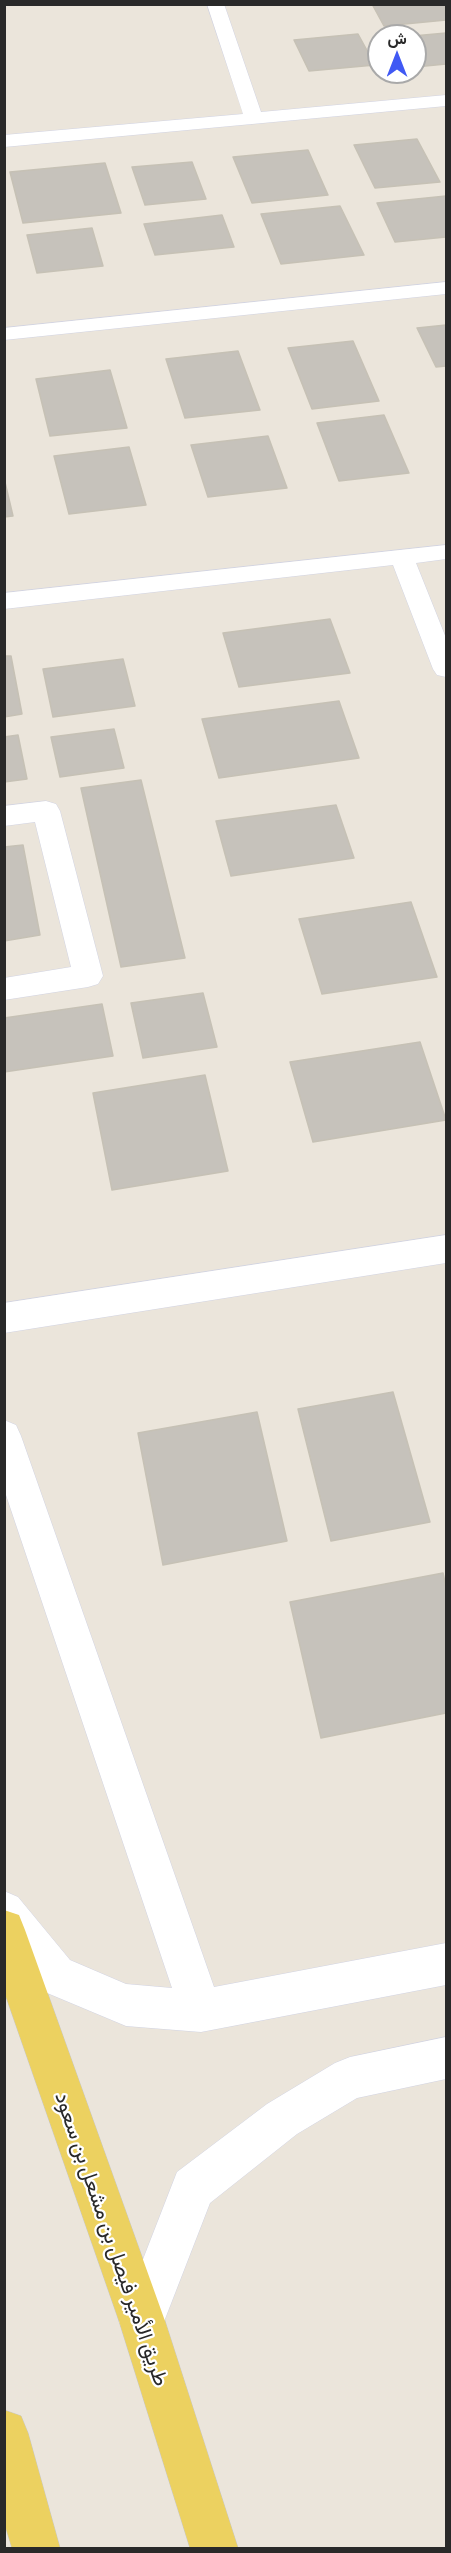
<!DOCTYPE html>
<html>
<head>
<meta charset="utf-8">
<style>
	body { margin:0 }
	#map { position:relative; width:451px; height:2553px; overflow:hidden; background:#ebe5db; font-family:Barlow,Vazirmatn,sans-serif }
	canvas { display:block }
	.frame { position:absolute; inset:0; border:6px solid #292929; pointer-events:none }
	.north { position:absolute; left:367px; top:24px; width:60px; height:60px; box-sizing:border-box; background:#fff; border:2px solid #a9a9a9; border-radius:50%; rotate:0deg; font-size:16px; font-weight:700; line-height:24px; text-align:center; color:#292929 }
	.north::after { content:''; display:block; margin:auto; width:21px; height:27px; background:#4059f4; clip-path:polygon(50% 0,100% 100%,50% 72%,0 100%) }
</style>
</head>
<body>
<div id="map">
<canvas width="451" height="2553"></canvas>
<div class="frame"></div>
<div class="north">ش</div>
</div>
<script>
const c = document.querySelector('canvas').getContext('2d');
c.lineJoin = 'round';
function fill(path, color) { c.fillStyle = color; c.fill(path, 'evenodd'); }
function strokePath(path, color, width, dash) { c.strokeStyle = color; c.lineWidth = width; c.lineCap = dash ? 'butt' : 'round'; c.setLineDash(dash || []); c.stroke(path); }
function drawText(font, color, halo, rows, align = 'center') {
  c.font = font + ' Barlow,Vazirmatn,sans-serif'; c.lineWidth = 4.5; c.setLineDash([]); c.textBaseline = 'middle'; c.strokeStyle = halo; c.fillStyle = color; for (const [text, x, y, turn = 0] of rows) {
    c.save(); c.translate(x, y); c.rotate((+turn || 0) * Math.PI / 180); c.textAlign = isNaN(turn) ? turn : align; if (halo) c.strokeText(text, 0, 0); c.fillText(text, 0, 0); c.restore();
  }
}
const building = new Path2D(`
	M372 4H445L446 20 384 26Z
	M446 33V64L415 67V36H413Z
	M358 34 375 65 309 71 294 40Z
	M417 139 440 182 375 188 354 145Z
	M308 150 328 195 252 203 233 157Z
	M192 162 206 199 145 205 132 167Z
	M105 163 121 213 23 223 10 172Z
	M446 196V237L395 242 377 203Z
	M340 206 364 255 281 264 261 214Z
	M222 215 234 247 155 255 144 224Z
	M92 228 103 266 37 273 27 235Z
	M446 325V366L436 367 417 328Z
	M353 341 379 401 312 409 288 348Z
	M238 351 260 410 185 418 166 359Z
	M110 370 127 428 50 436 36 379Z
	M384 415 409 473 339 481 317 423Z
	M268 436 287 488 208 497 191 445Z
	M129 447 146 505 69 514 54 456Z
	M4 478 13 516 4 517Z
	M330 619 350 673 239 687 223 633Z
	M4 656H11L22 714 4 717Z
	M123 659 135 706 53 717 43 669Z
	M339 701 359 758 219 778 202 719Z
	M114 729 124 768 60 777 51 737Z
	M18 735 27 779 4 782V737Z
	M141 780 185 958 121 967 81 788Z
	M336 805 354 858 231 876 216 821Z
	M23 845 40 935 4 941V847Z
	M411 902 437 977 322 994 299 919Z
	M203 993 217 1047 143 1058 131 1003Z
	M102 1004 113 1056 4 1072V1018Z
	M420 1042 446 1120 313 1142 290 1062Z
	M205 1075 228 1171 112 1190 93 1093Z
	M393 1392 430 1522 331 1541 298 1409Z
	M257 1412 287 1541 163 1565 138 1433Z
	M443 1573 446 1587V1713L321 1738 290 1602Z`);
fill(building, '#c6c2bb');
strokePath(building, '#c6c1b5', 1.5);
const minor = new Path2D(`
	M207 4H224L261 112 446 95V106L4 147V135L243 114Z
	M446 282V294L4 340V328Z
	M446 545V559L416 563 446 638V677L437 675 433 669 393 565 4 609V593Z
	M46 801 56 804 60 811 103 976 98 984 88 987 4 1000V978L71 967 35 822 4 826V806Z
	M446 1235V1263L4 1333V1303Z
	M4 1420 16 1425 21 1436 214 1987 446 1943V1985L201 2032 126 2026 40 1990 4 1944V1891L18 1897 70 1960 126 1984 172 1988 4 1489Z
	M446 2037V2079L357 2098 297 2134 210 2203 158 2337 142 2344 126 2337 119 2321 177 2172 267 2104 335 2063 350 2057Z`);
const major = new Path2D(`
	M4 1910 19 1915 25 1930 165 2321 238 2548H190L119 2321 4 1991Z
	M4 2410 21 2416 28 2433 60 2548H12L4 2522Z`);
strokePath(minor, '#d1d3e2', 1);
strokePath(major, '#c7c7c7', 1);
fill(minor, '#fff');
fill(major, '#ecd160');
drawText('21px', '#292929', '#fff', [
	["طريق الأمير فيصل بن مشعل بن سعود",112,2239,71]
]);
</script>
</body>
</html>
